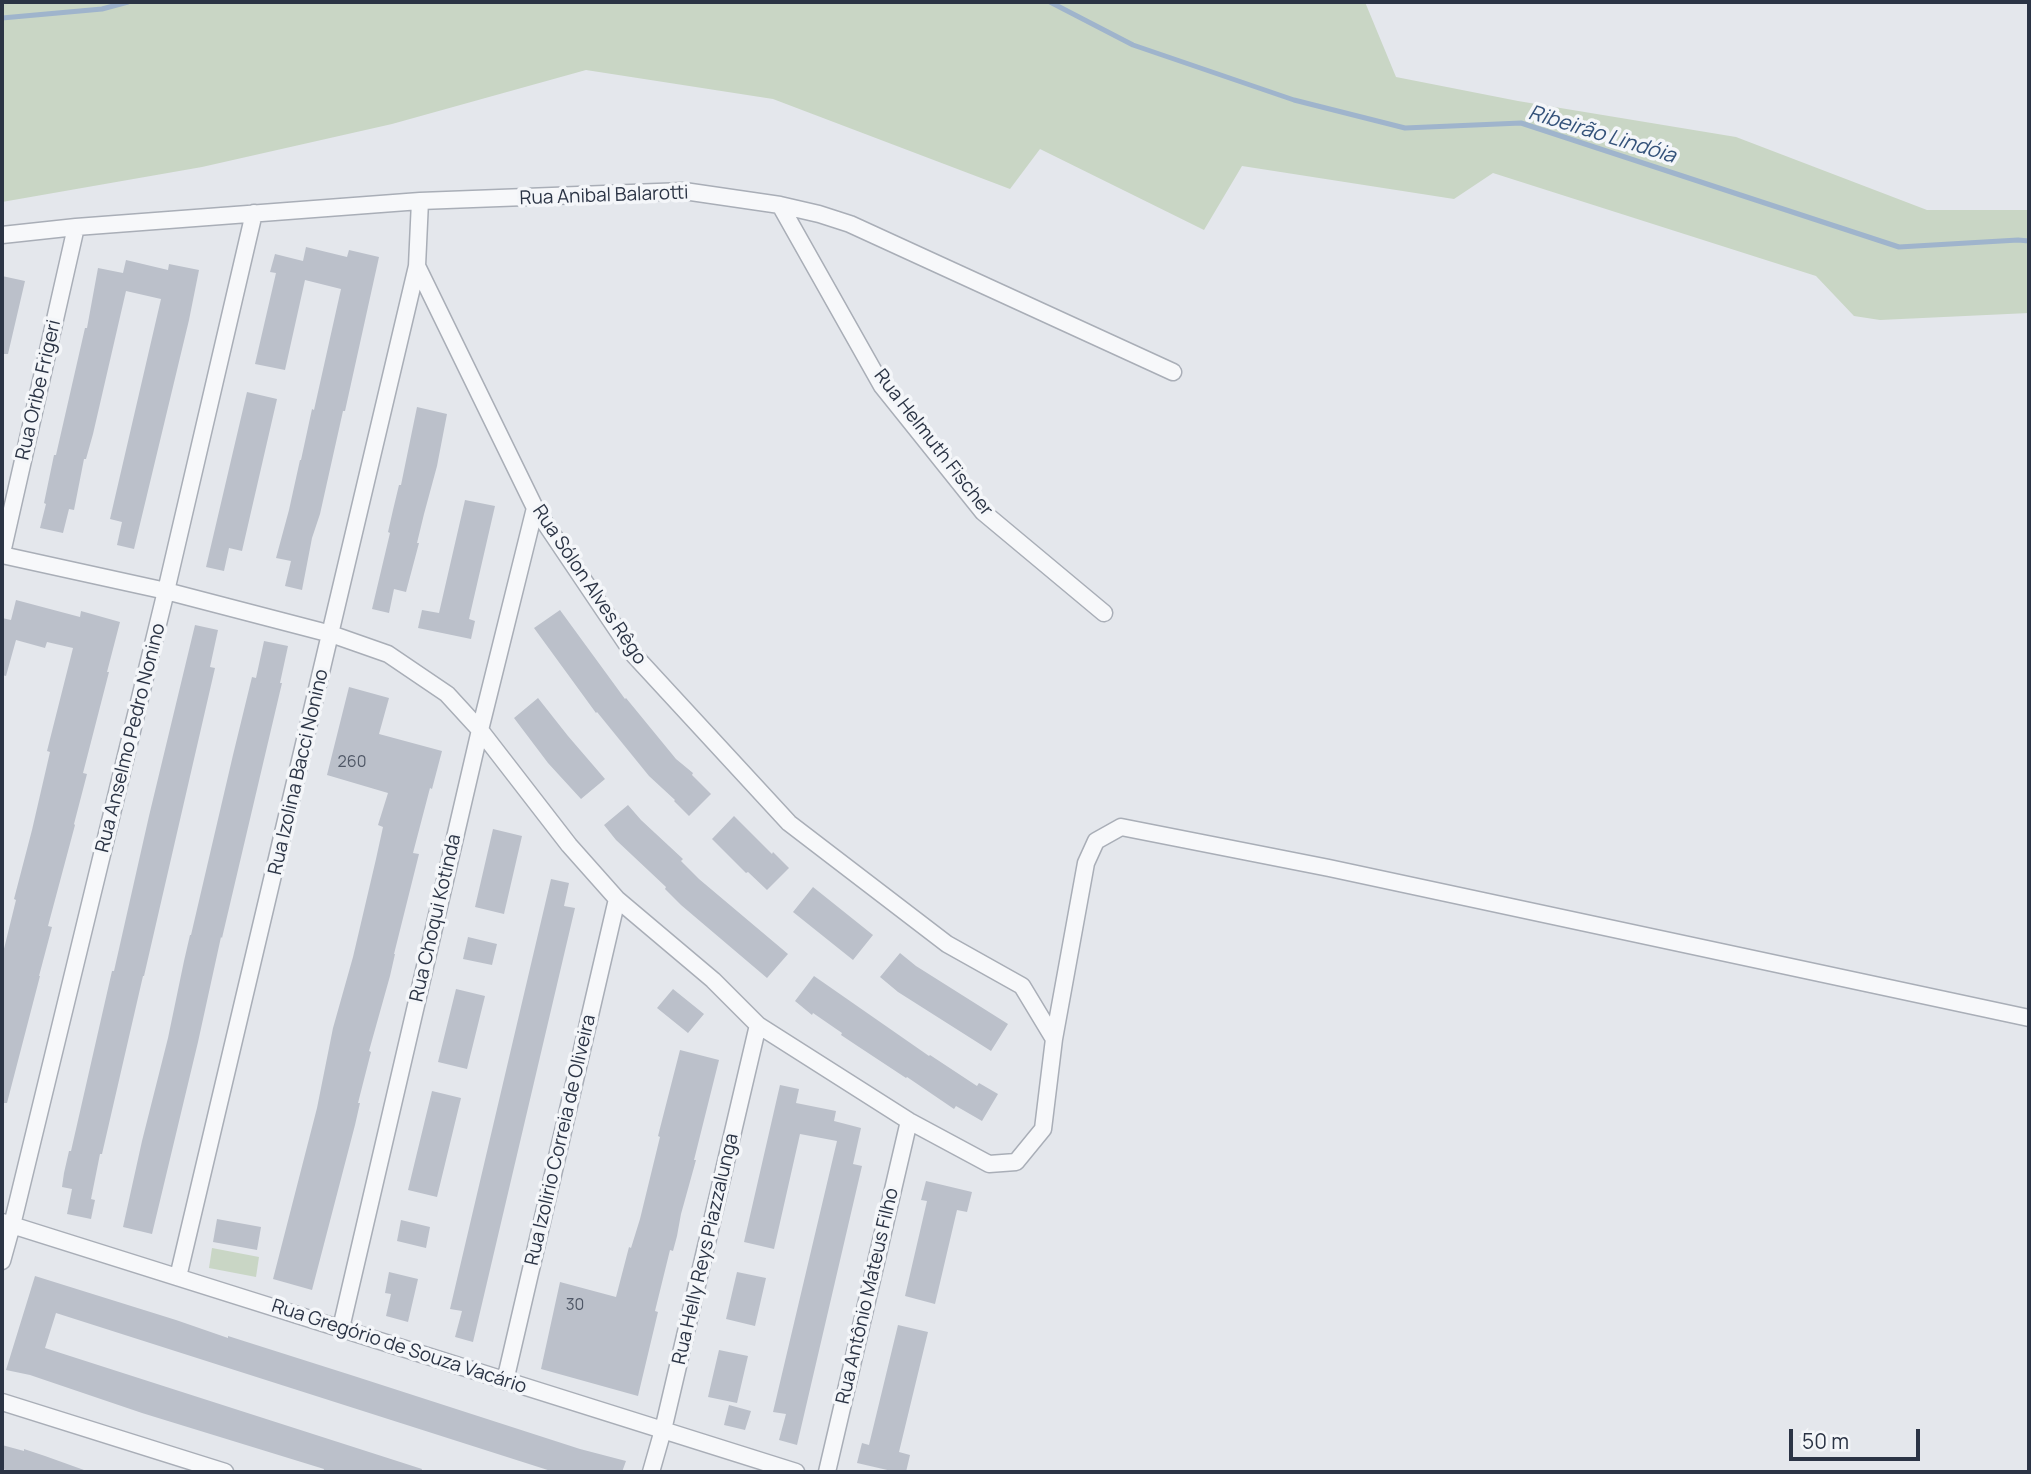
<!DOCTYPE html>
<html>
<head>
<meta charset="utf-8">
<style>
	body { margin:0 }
	#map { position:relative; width:2031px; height:1474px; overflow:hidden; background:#e4e7ec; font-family:Manrope,sans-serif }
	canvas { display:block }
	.frame { position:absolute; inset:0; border:4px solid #2b3445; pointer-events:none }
	.scale { position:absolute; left:1789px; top:1429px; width:131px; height:32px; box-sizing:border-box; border:4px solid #2b3445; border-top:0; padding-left:9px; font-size:21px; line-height:24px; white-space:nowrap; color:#2b3445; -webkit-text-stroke:5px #f4f6f9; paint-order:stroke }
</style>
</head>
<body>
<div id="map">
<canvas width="2031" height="1474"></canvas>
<div class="frame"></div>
<div class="scale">50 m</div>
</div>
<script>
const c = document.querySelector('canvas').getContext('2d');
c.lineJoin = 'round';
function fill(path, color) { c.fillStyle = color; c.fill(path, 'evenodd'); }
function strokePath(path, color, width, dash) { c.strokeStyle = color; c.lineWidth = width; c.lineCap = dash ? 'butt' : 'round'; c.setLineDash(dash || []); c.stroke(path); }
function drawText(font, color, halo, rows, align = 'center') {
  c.font = font + ' Manrope,sans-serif'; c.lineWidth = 7; c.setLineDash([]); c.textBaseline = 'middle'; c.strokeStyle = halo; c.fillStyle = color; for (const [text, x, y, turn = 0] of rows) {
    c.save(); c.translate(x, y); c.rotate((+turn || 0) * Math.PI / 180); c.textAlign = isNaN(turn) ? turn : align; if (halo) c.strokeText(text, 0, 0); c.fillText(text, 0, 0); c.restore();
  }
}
fill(new Path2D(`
	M2 2H1365L1396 77 1518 101 1736 137 1927 210H2029V313L1880 320 1854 316 1816 276 1493 173 1454 199 1242 166 1204 230 1040 149 1010 189 773 99 586 70 392 124 202 167 2 202Z
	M212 1248 259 1257 256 1277 209 1268Z`), '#c9d6c5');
strokePath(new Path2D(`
	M1050 2 1133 45 1294 100 1405 128 1521 123 1899 247 2018 240 2029 241
	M2 18 102 9 128 2`), '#9fb4cc', 5);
fill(new Path2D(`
	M306 247 347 257 349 250 379 257 345 411H343L320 514 312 538 302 590 285 586 291 561 276 558 289 510 300 460H301L312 409 314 410 341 289 305 280 285 370 255 364 276 273 270 272 275 254 303 261Z
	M126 260 168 270 169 264 199 270 189 320 134 549 117 545 122 522 110 519 161 299 126 291 93 434 86 459H84L74 510 69 509 63 533 40 528 46 504 44 503 54 455H56L85 328H87L98 268 123 273Z
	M2 276 25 281 8 354H2Z
	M247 392 277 399 242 551 229 548 224 571 206 567Z
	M417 407 447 414 437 466 424 514 417 543H419L406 592 394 589 389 613 372 609 390 533 388 532 393 510 399 485H401Z
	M465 500 495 506 469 619 475 621 471 639 418 628 422 610 439 613Z
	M16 600 80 617 81 611 120 622 107 672H109L83 773 87 774 74 824 75 825 48 926 52 927 39 976H40L7 1103H2V957L16 900 14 899 32 830 50 752 47 751 73 648 47 642 45 648 16 640 6 676 2 675V618L11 620Z
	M560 610 625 699 626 698 676 759 693 773 692 775 711 794 689 816 674 801 675 800 649 776 597 712 596 713 534 628Z
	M195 625 218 630 210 667 215 668 144 976H143L102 1154H100L91 1199 95 1200 91 1219 67 1214 72 1189 62 1187 64 1173 69 1151H71L112 971H114L149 816Z
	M264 641 288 646 280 683H282L222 938 221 937 198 1042 152 1234 123 1227 142 1141 168 1038 184 961 190 935H191L233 755 252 677 256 678Z
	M349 687 389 698 379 734 442 751 432 789 430 788 413 853 419 854 394 954H395L390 976 369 1051 371 1052 358 1103H360L355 1125 312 1290 273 1279 317 1108 333 1028 353 957 376 859 383 827 378 825 388 793 327 775Z
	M538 698 568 736 605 779 581 799 548 763 514 718Z
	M628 805 641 820 683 859 681 861 699 879 788 954 767 978 681 905 665 889 666 887 616 840 604 825Z
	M734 816 772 854 773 852 789 868 767 890 748 872 746 873 712 839Z
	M493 829 522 836 504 914 475 907Z
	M551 879 569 883 564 906 575 908 473 1342 455 1337 462 1311 450 1309Z
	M813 887 873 935 853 960 793 912Z
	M468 937 497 944 492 965 463 959Z
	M900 953 916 966 1008 1024 991 1051 898 992 880 977Z
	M814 976 929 1056 930 1055 977 1086 979 1083 998 1094 982 1121 956 1106 954 1109 907 1077 906 1078 859 1047 841 1035 842 1033 813 1013 812 1015 795 1001Z
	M456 989 485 996 467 1069 438 1062Z
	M673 989 704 1014 688 1033 657 1008Z
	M680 1050 719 1060 694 1160H696L681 1214 677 1236 673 1251 670 1250 655 1311 658 1312 638 1396 541 1369 560 1282 616 1297 629 1247 631 1248 640 1219 660 1137 658 1136Z
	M780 1085 799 1089 796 1103 836 1111 834 1121 861 1128 853 1164 862 1166 797 1445 779 1440 786 1414 773 1412 837 1141 800 1134 774 1249 744 1242Z
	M432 1091 461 1098 437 1197 408 1190Z
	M926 1181 972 1192 967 1212 957 1210 935 1304 905 1296 927 1201 921 1200Z
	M217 1219 261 1227 257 1250 213 1242Z
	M401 1220 430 1227 426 1248 397 1241Z
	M389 1272 418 1279 408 1322 386 1316 391 1294 385 1293Z
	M737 1272 766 1278 755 1326 726 1319Z
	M35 1276 176 1320 228 1338V1336L354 1376 580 1449 626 1461 622 1472H554L56 1313 45 1348 422 1469 421 1472H323L324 1469 142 1413 30 1375 6 1370Z
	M898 1325 928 1332 899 1452 910 1455 906 1472H896L857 1463 862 1443 869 1445Z
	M719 1350 748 1356 737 1403 708 1397Z
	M729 1405 751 1411 745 1430 724 1425Z
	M2 1445 24 1451V1449L45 1456 84 1470 83 1472H13L2 1469Z`), '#bbc0ca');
const minor = new Path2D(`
	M420 201 417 266 535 508 634 655 789 823 947 944 1022 986 1054 1039
	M780 205 882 386 983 512 1104 613
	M2 235 76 227 420 201 684 191 780 205 819 214 850 224 1173 372
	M2 553 76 227
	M2 555 166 591 331 634 388 654 447 694 480 730 569 845 617 899 713 980 758 1025 909 1121 989 1164 1016 1162 1043 1129 1054 1039 1086 863 1096 841 1121 827 1329 868 2029 1018
	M2 1222 796 1472
	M2 1261 12 1225 166 591 254 213
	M178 1277 417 266
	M341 1328 480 730 535 508
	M505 1381 617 899
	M2 1402 225 1472
	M651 1472 663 1430 758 1025
	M827 1472 909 1121`);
strokePath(minor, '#a9aeb7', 19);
strokePath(minor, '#f7f8fa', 16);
drawText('16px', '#4f5766', null, [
	["260",352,763],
	["30",575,1306]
]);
drawText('19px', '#2b3445', '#f4f6f9', [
	["Rua Anibal Balarotti",604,196,-2],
	["Rua Oribe Frigeri",39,390,-77],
	["Rua Helmuth Fischer",933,443,52],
	["Rua Sólon Alves Rêgo",589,585,56],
	["Rua Anselmo Pedro Nonino",131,738,-76],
	["Rua Izolina Bacci Nonino",299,772,-77],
	["Rua Choqui Kotinda",436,918,-77],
	["Rua Izolirio Correia de Oliveira",561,1140,-77],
	["Rua Helly Reys Piazzalunga",706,1249,-77],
	["Rua Antônio Mateus Filho",868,1296,-77],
	["Rua Gregório de Souza Vacário",399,1347,18]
]);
drawText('italic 21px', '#34527a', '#f4f6f9', [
	["Ribeirão Lindóia",1602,135,17]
]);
</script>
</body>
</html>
